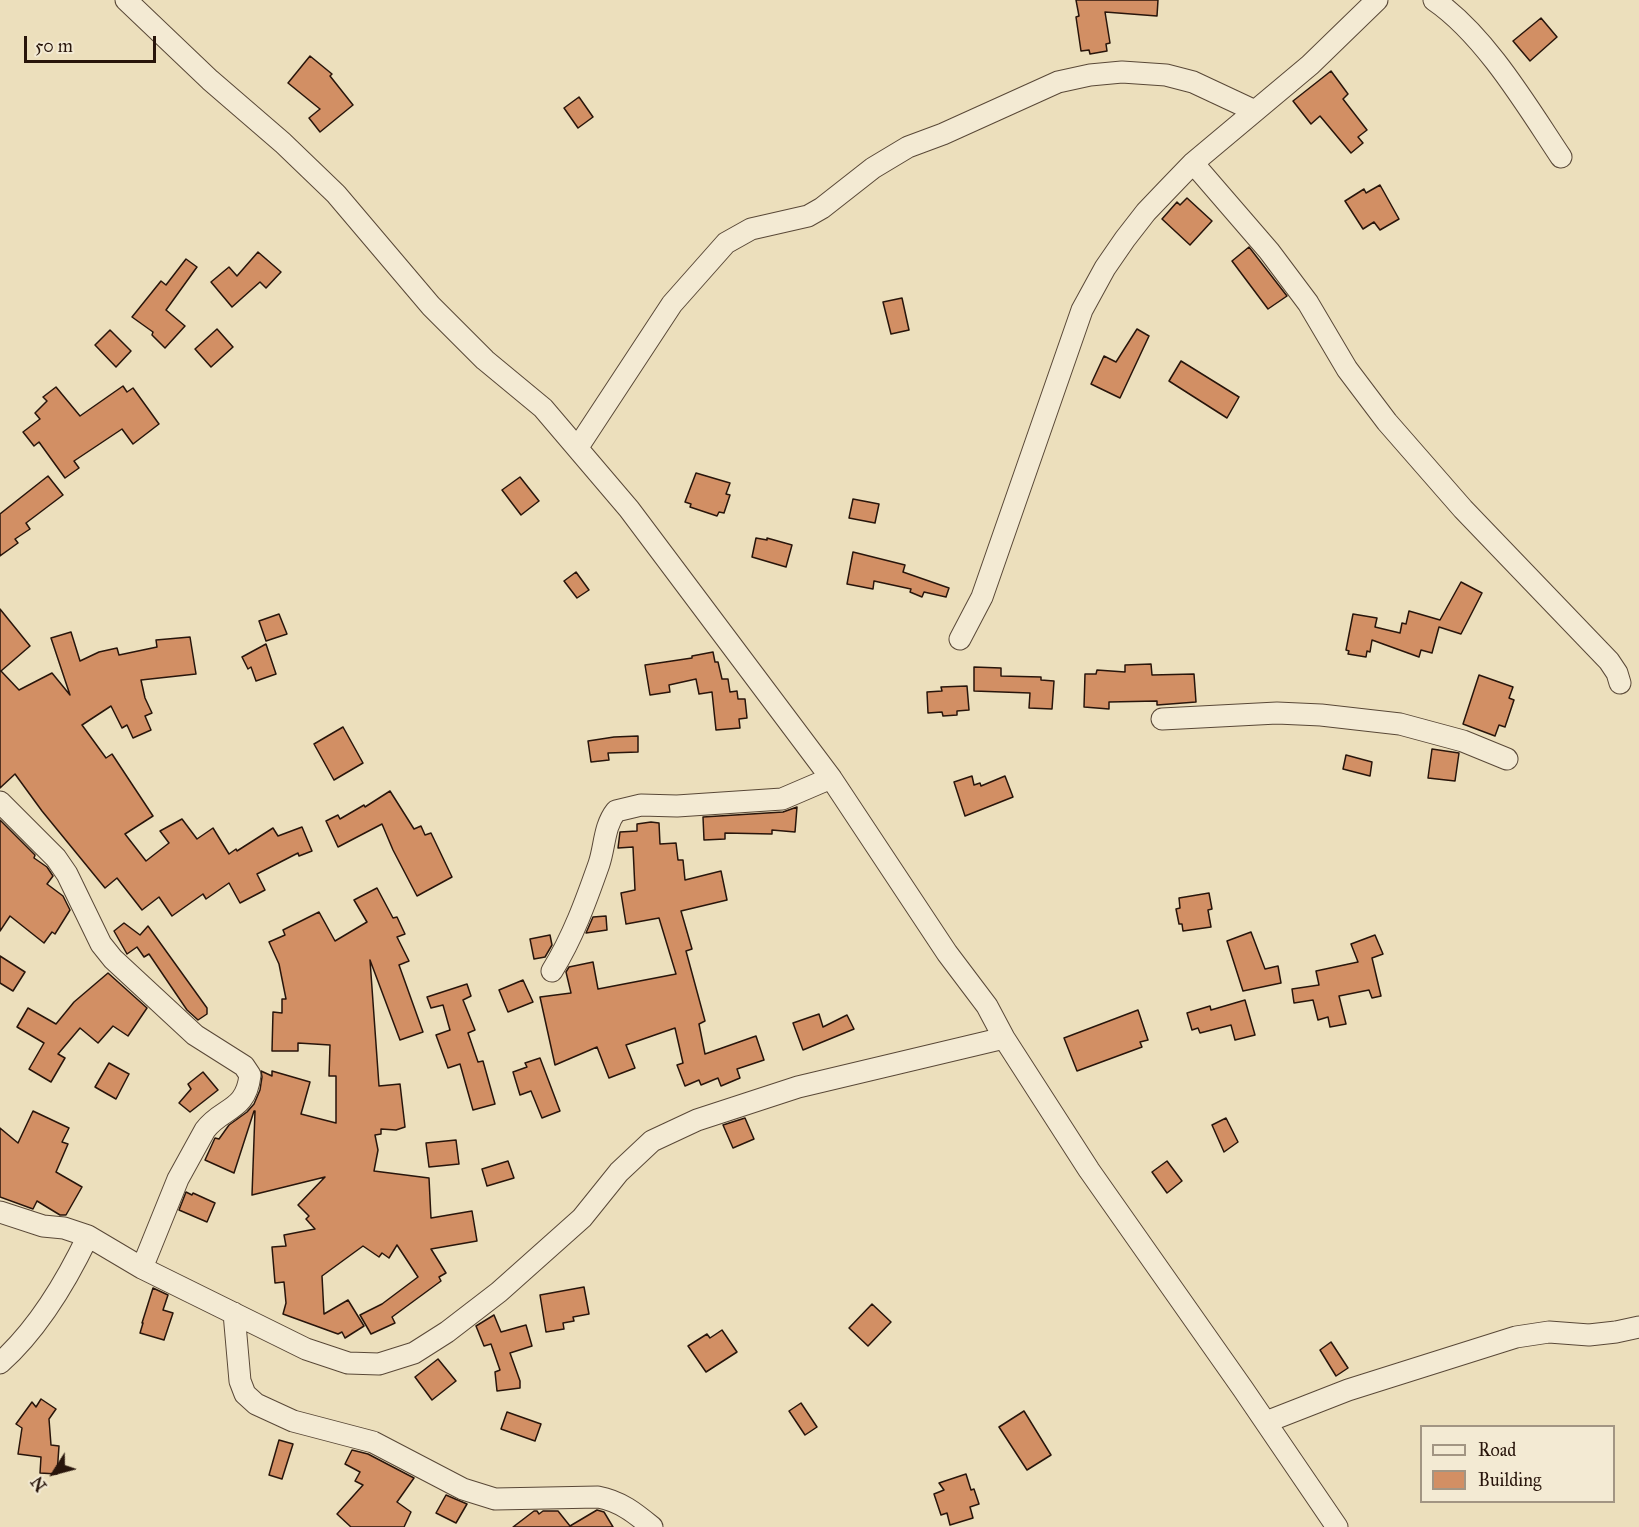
<!DOCTYPE html>
<html>
<head>
<meta charset="utf-8">
<style>
	body { margin:0 }
	#map { position:relative; width:1639px; height:1527px; overflow:hidden; background:#ecdfbc; font-family:"IM FELL Great Primer",serif }
	canvas { display:block }
	.legend { position:absolute; left:1420px; top:1425px; width:195px; height:78px; box-sizing:border-box; background:#f3ead3; border:2px solid #a29583; margin:0; padding:8px 10px; list-style:none; font-size:18px; color:#28150b }
	.legend li { display:flex; align-items:center; gap:12px; height:30px }
	.legend b { width:30px; border:2px solid #a29583 }
	.north { position:absolute; left:24px; top:1443px; width:60px; height:60px; -webkit-text-stroke:4px #f3ead3; paint-order:stroke; rotate:234deg; font-size:16px; font-weight:700; line-height:24px; text-align:center; color:#28150b }
	.north::after { content:''; display:block; margin:auto; width:21px; height:27px; background:#28150b; clip-path:polygon(50% 0,100% 100%,50% 72%,0 100%) }
	.scale { position:absolute; left:24px; top:36px; width:132px; height:27px; box-sizing:border-box; border:3px solid #28150b; border-top:0; padding-left:8px; font-size:18px; line-height:21px; white-space:nowrap; color:#28150b; -webkit-text-stroke:4px #f3ead3; paint-order:stroke }
</style>
</head>
<body>
<div id="map">
<canvas width="1639" height="1527"></canvas>
<ul class="legend">
<li><b style="height:8px;background:#f3ead3"></b>Road</li>
<li><b style="height:16px;background:#d28f64"></b>Building</li>
</ul>
<div class="north">N</div>
<div class="scale">50 m</div>
</div>
<script>
const c = document.querySelector('canvas').getContext('2d');
c.lineJoin = 'round';
function fill(path, color) { c.fillStyle = color; c.fill(path, 'evenodd'); }
function strokePath(path, color, width, dash) { c.strokeStyle = color; c.lineWidth = width; c.lineCap = dash ? 'butt' : 'round'; c.setLineDash(dash || []); c.stroke(path); }
const building = new Path2D(`
	M1076 0H1158L1157 16 1105 12 1110 43 1106 44 1107 51 1090 54 1089 50 1081 51 1076 17 1079 16Z
	M1541 18 1557 37 1530 61 1513 41Z
	M310 56 332 74 330 76 353 105 320 132 309 118 320 109 288 83Z
	M1331 71 1348 94 1343 99 1367 130 1358 137 1363 143 1351 153 1320 116 1311 124 1293 101Z
	M579 97 593 117 578 128 564 108Z
	M1380 185 1399 219 1380 230 1374 222 1363 229 1345 201 1364 189 1366 193Z
	M1187 198 1212 221 1190 245 1162 219 1177 202 1180 205Z
	M1249 247 1287 296 1268 309 1232 261Z
	M258 252 281 272 266 288 260 282 232 307 211 282 229 267 237 276Z
	M186 259 197 267 166 310 185 326 165 348 152 335 153 332 132 317 161 281 166 285Z
	M902 298 909 330 891 334 883 302Z
	M217 329 233 347 211 367 195 349Z
	M1137 329 1149 336 1120 398 1091 384 1104 356 1116 362Z
	M110 330 131 351 116 367 95 345Z
	M1181 361 1239 397 1227 418 1169 381Z
	M123 386 127 392 133 388 159 424 133 444 122 429 74 461 79 468 65 478 39 442 34 446 23 432 40 419 35 413 47 401 43 397 56 387 80 416Z
	M696 473 730 483 726 494 730 495 724 513 719 512 717 516 690 507 691 504 685 502Z
	M48 476 63 495 26 523 30 529 15 539 18 543 0 556V514Z
	M520 477 539 501 521 515 502 490Z
	M853 499 879 504 875 523 849 518Z
	M756 538 767 540V538L792 545 786 567 752 557Z
	M853 552 905 565 903 572 949 588 946 597 924 592 922 597 910 592 911 589 874 581 873 589 847 584Z
	M576 572 589 590 577 598 564 581Z
	M1461 582 1482 593 1461 634 1439 627 1432 653 1421 650 1419 657 1372 640 1370 652 1367 651 1366 657 1348 654 1349 651 1346 650 1353 614 1377 618 1375 627 1400 633 1402 623 1406 624 1409 611 1440 620Z
	M0 609 30 646 1 671 19 690 52 673 70 695 51 638 71 632 80 661 99 652 117 648 119 655 157 647 156 640 190 637 196 674 141 680 145 698 152 713 145 716 151 730 133 738 127 725 122 728 111 706 82 725 106 758 112 754 153 816 125 834 146 861 169 843 160 831 182 819 197 839 213 828 229 854 236 849 237 851 273 828 278 836 302 827 312 851 299 856 298 853 257 874 265 890 240 903 229 883 206 899 203 894 172 916 159 897 142 910 117 878 105 888 42 811 15 774 0 788Z
	M279 614 287 634 266 641 259 621Z
	M266 644 276 674 256 681 251 667 248 669 242 657Z
	M713 652 715 662H718L722 679H728L730 692 737 691 738 699H745L747 718 739 719 740 728 716 730 712 692 699 694 696 679 669 685 670 692 650 695 645 665 692 658V656Z
	M1151 664 1152 675 1194 674 1196 702 1157 705V701L1109 702V709L1084 707 1085 674H1096L1097 670 1125 672V665Z
	M974 667 1001 668V676L1041 677V680L1054 681 1052 709 1029 708 1030 693 974 691Z
	M1479 675 1513 687 1509 698 1514 700 1505 727 1499 725 1495 736 1463 724Z
	M967 686 969 710 957 711V715L943 716 942 712 928 713 927 692 942 691 941 687Z
	M343 727 363 763 334 780 314 744Z
	M638 736V752L608 753 609 760 591 762 588 741 614 737Z
	M1432 749 1459 753 1455 781 1428 778Z
	M1346 755 1372 762 1370 776 1343 769Z
	M972 776 974 785 980 783 981 786 1005 776 1013 797 965 816 954 782Z
	M390 791 414 829 421 826 425 835 431 833 452 877 417 896 393 850 382 824 338 847 326 821 338 815 340 819 364 805 365 807Z
	M797 807 795 832 772 830V834L725 833V839L704 840 703 817 783 812Z
	M0 820 35 855 34 858 47 867 53 876 47 884 63 896 70 910 55 934 52 932 44 943 10 916 0 931Z
	M651 822 659 823 660 844 676 843 678 860H683L685 880 721 871 727 900 681 911 692 949 686 951 705 1021 699 1024 705 1054 756 1036 764 1060 737 1069 740 1078 721 1086 718 1078 701 1085 699 1080 685 1086 677 1065 683 1063 675 1028 626 1045 635 1068 609 1078 597 1047 555 1065 540 997 571 993 566 972 569 967 593 962 598 989 676 974 659 918 626 924 621 893 635 890 633 847 618 848 620 832 637 831V824Z
	M377 888 393 918 397 917 405 934 397 937 409 961 399 965 423 1032 400 1040 370 960 379 1086 400 1084 405 1127 396 1130 381 1129V1134L375 1135 378 1150 374 1171 429 1178 431 1218 472 1211 477 1241 431 1249 446 1273 439 1277 441 1281 392 1317 395 1323 371 1334 360 1315 382 1304 418 1277 397 1245 389 1258 382 1253 379 1257 363 1246 322 1276 324 1314 348 1300 364 1326 345 1338 342 1332 338 1334 283 1314 286 1303 284 1282 275 1283 272 1247 286 1246 284 1235 315 1229 306 1219 309 1216 298 1205 325 1177 252 1195 255 1111H254L234 1173 205 1160 215 1138 219 1139 229 1125 247 1112 254 1104 260 1090 262 1077 261 1071 272 1076V1071L310 1082 301 1114 336 1123V1076H329L330 1045 298 1043V1051H272L273 1012 282 1013V999H286L279 964 269 942 285 935 283 930 319 912 335 941 367 922 354 900Z
	M1209 893 1212 909 1208 910 1211 927 1183 931 1182 924H1179L1176 909 1180 908 1179 898Z
	M606 916 607 930 586 933 593 917Z
	M124 923 140 935 148 926 207 1008V1014L198 1020 187 1010 149 954 144 957 137 947 127 954 114 931Z
	M1251 932 1265 969 1278 966 1281 983 1243 991 1227 941Z
	M550 935 552 945 545 957 534 959 530 939Z
	M1375 935 1383 954 1372 958 1381 996 1372 998 1369 990 1339 996 1346 1024 1330 1027 1328 1017 1318 1020 1313 1000 1294 1003 1292 989 1319 985 1316 971 1358 962 1351 944Z
	M0 956 25 972 13 991 0 983Z
	M108 973 147 1008 128 1036 113 1026 98 1043 80 1028 58 1054 65 1058 51 1082 29 1069 44 1043 17 1027 28 1008 56 1024 74 1002Z
	M523 980 533 1002 508 1012 499 990Z
	M467 984 471 996 463 1000 475 1030 468 1033 478 1062 483 1061 495 1104 473 1110 460 1064 448 1068 436 1035 450 1030 443 1005 431 1008 427 997Z
	M1245 1000 1255 1035 1235 1040 1231 1025 1200 1033 1198 1028 1192 1030 1187 1013 1210 1006 1211 1010Z
	M1138 1010 1148 1040 1140 1042 1142 1047 1077 1071 1064 1038Z
	M819 1014 823 1027 847 1015 854 1029 803 1050 793 1023Z
	M540 1058 560 1111 542 1118 531 1091 520 1095 513 1072 527 1067 525 1063Z
	M109 1063 129 1074 116 1099 95 1087Z
	M203 1072 218 1090 190 1112 179 1103 191 1089 188 1084Z
	M33 1111 69 1128 62 1142 68 1144 56 1172 82 1187 66 1215H60L37 1201 33 1209 0 1197V1128L18 1143Z
	M745 1118 754 1139 733 1148 723 1125Z
	M1226 1118 1238 1142 1224 1152 1212 1125Z
	M456 1140 459 1164 429 1167 426 1143Z
	M508 1161 514 1178 487 1186 482 1169Z
	M1167 1161 1182 1181 1167 1193 1152 1172Z
	M186 1192 192 1195 193 1193 215 1203 207 1222 179 1210Z
	M584 1287 589 1314 573 1317 574 1321 563 1323 564 1329 546 1332 540 1295Z
	M153 1288 168 1295 163 1310 173 1313 164 1340 140 1333 143 1323H142Z
	M872 1304 891 1322 868 1346 849 1328Z
	M494 1315 501 1332 526 1325 532 1346 510 1353 520 1381V1388L497 1391 495 1372 500 1370 491 1344 484 1346 476 1326Z
	M722 1330 737 1352 706 1372 688 1346 707 1334 710 1338Z
	M1331 1342 1348 1368 1336 1376 1320 1350Z
	M438 1359 456 1381 432 1400 415 1377Z
	M41 1399 56 1409 49 1419 51 1445 59 1446 57 1474 40 1473 41 1457 18 1454 22 1428 16 1424 32 1402 36 1407Z
	M801 1403 817 1427 805 1435 789 1411Z
	M1024 1411 1051 1455 1027 1470 999 1427Z
	M507 1412 541 1424 535 1441 501 1429Z
	M279 1440 293 1444 282 1479 269 1475Z
	M352 1450 368 1454 414 1478 397 1502 411 1512 404 1527H351L337 1514 363 1485 355 1481 360 1472 345 1464Z
	M966 1474 971 1490 974 1489 979 1504 970 1507 973 1518 950 1525 947 1513 941 1515 934 1494 944 1490 939 1483Z
	M446 1495 467 1504 456 1523 436 1513Z
	M597 1510 604 1512 613 1527H513L534 1511H537L539 1514 543 1511H558L570 1526Z`);
fill(building, '#d28f64');
strokePath(building, '#28150b', 1.5);
const minor = new Path2D(`
	M126 0 210 80 283 143 336 194 431 306 485 360 543 408 629 509 831 778 947 953 987 1006 1004 1038 1089 1170 1243 1389 1337 1527
	M1434 0C1485 35 1527 106 1561 157
	M1193 163 1269 251 1308 303 1347 369 1387 422 1463 509 1609 661 1617 673 1620 683
	M578 447 672 304 726 243 751 229 808 216 822 208 873 168 908 147 943 134 1058 82 1090 75 1122 72 1166 75 1193 82 1255 111
	M960 639 982 597 1082 310 1105 268 1125 239 1146 212 1167 190 1193 163 1310 65 1377 0
	M1162 719 1277 713 1321 715 1400 724 1463 741 1507 759
	M0 802 56 858 67 874 101 944 113 959 195 1035 244 1066 250 1075C246 1112 222 1107 205 1130L178 1179 142 1268
	M552 971C573 937 586 901 599 864 605 846 604 826 616 811L641 805 677 806 782 799 831 778
	M0 1212 43 1226 64 1228 88 1236 142 1268 306 1349 348 1363 379 1364 414 1353 447 1332 499 1292 582 1218 619 1172 652 1141 697 1120 798 1087 1004 1038
	M234 1313 240 1381 245 1394 256 1404 293 1421 373 1442 463 1489 495 1499 598 1497C620 1501 635 1513 652 1527
	M0 1363C37 1330 67 1280 88 1236
	M1266 1422 1348 1390 1516 1337 1549 1332 1589 1335 1616 1332 1639 1327`);
strokePath(minor, '#594837', 23);
strokePath(minor, '#f3ead3', 21);
</script>
</body>
</html>
